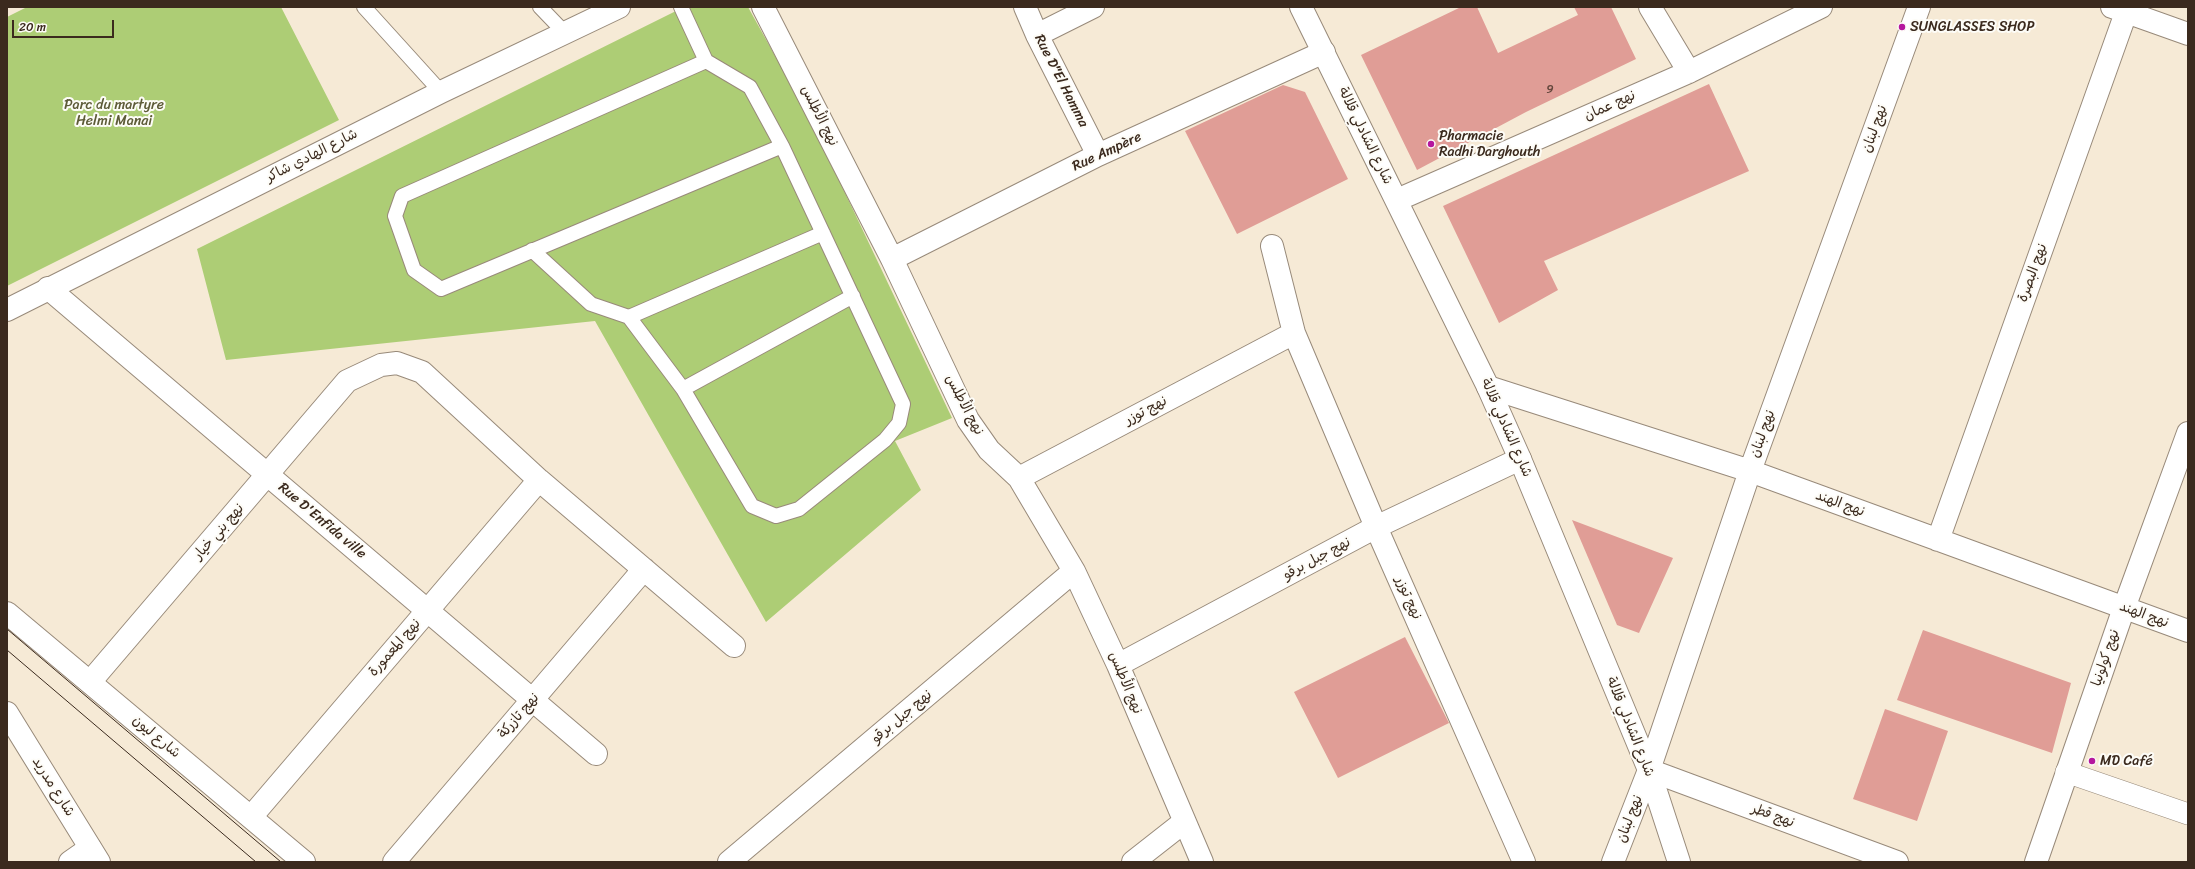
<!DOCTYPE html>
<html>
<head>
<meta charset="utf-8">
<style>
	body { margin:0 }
	#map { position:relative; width:2195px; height:869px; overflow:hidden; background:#f6ead6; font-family:Sriracha,sans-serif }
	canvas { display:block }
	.frame { position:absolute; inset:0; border:8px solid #3b2a1e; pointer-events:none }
	.scale { position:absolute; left:12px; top:20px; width:102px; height:18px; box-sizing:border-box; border:2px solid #3b2a1e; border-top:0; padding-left:5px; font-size:12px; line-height:14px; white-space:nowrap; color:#3b2a1e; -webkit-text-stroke:3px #fdfcf7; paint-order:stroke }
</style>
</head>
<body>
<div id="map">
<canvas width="2195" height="869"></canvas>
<div class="frame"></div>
<div class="scale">20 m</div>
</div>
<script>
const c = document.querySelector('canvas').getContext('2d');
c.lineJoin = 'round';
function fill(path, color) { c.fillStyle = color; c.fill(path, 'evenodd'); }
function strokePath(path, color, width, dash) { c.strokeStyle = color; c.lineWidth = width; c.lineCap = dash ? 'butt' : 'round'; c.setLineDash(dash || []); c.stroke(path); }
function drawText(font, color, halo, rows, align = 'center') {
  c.font = font + ' Sriracha,"Playpen Sans Arabic",sans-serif'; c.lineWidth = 4; c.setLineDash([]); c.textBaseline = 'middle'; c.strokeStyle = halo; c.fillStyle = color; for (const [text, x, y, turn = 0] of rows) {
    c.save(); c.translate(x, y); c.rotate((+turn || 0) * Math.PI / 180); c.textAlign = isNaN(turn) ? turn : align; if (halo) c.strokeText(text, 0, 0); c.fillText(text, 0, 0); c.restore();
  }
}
fill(new Path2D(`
	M27 7H281L339 120 7 286V17Z
	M684 7H748L809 117 952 418 895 441 921 490 766 622 595 321 226 360 197 249Z`), '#adcd75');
fill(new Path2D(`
	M1461 7H1477L1498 53 1578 15 1574 7H1611L1636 59 1526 112 1417 170 1361 55Z
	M1709 84 1749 171 1544 261 1558 290 1499 323 1443 206Z
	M1283 85 1305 92 1348 179 1237 234 1185 131Z
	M1572 520 1673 558 1639 633 1617 625Z
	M1923 630 2071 683 2052 753 1897 700Z
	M1405 637 1449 723 1338 778 1294 692Z
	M1885 709 1948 731 1917 821 1853 799Z`), '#e09d96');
const service = new Path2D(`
	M364 7 441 92
	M540 7 565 33
	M681 7 706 61 750 87 782 146 903 404 899 423 885 440 799 509 776 516 752 506 683 389
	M706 61 402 196 395 216 414 270 441 289 782 146
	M532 250 591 304 629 317 823 233
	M629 317 683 389 853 296`);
const pedestrian = new Path2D(`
	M2066 772 2188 814`);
const minor = new Path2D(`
	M763 7 892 259 968 420 989 450 1019 478 1074 571 1118 665 1202 862
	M1025 7 1037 35 1098 155
	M1650 7 1689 72
	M2112 7 2188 34
	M1037 35 1093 7
	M1397 200 1689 72 1821 7
	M1272 246 1294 333 1376 527 1524 862
	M892 259 1098 155 1324 52
	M48 288 596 754
	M1488 387 1750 471 2188 631
	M1019 478 1294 333
	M1938 540 2128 7
	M1118 665 1376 527 1520 459
	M90 682 347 381 381 365 397 363 422 372 539 480 734 646
	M1649 770 1897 862
	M251 817 539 480
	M70 862 90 848
	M394 862 644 569
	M729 862 1074 571
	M1133 862 1184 822
	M1613 862 1649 770 1750 471 1919 7
	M2036 862 2124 608 2188 433`);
const tertiary = new Path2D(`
	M7 310 441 92 619 7
	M7 613 304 862
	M7 713 99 862`);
const secondary = new Path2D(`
	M1301 7 1488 387 1520 459 1649 770 1679 862`);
strokePath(service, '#988a7a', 16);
strokePath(pedestrian, '#988a7a', 22);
strokePath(minor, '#988a7a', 24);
strokePath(tertiary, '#988a7a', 24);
strokePath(secondary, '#988a7a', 24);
strokePath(service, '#fff', 14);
strokePath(pedestrian, '#fff', 21);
strokePath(minor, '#fff', 22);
strokePath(tertiary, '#fff', 22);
strokePath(secondary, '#fff', 22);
strokePath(new Path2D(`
	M7 629 281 862
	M7 650 256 862`), '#3b2a1e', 1);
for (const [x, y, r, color] of [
	[1902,27,4,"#b5179e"],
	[1431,144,4,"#b5179e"],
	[2092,761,4,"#b5179e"]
]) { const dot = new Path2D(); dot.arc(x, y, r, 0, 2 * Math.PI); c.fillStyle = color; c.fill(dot); strokePath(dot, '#fdfcf7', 1.5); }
drawText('12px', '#64473c', null, [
	["9",1550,90]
]);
drawText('14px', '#3b2a1e', '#fdfcf7', [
	["SUNGLASSES SHOP",1910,27],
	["Pharmacie",1439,136],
	["Radhi Darghouth",1439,152],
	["MD Café",2100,761]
], 'left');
drawText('14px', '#3b2a1e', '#fdfcf7', [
	["Rue D\"El Hamma",1061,81,63],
	["نهج عمان",1610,106,-24],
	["نهج الأطلس",819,116,63],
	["نهج لبنان",1875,129,-70],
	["شارع الشادلي قلالة",1365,136,64],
	["Rue Ampère",1107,152,-25],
	["شارع الهادي شاكر",312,156,-27],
	["نهج البصرة",2033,273,-70],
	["نهج الأطلس",964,405,62],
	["نهج توزر",1146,411,-28],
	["شارع الشادلي قلالة",1506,428,66],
	["نهج لبنان",1763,434,-70],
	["نهج الهند",1840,504,20],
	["Rue D'Enfida ville",322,521,40],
	["نهج بني خيار",219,532,-49],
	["نهج جبل برقو",1317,559,-28],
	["نهج توزر",1408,598,66],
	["نهج الهند",2144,615,20],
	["نهج المعمورة",395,648,-49],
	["نهج كولونيا",2106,658,-71],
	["نهج الأطلس",1125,683,67],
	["نهج تازركة",519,716,-49],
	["نهج جبل برقو",902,717,-40],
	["شارع الشادلي قلالة",1630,727,68],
	["شارع ليون",156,737,40],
	["شارع مدريد",53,787,58],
	["نهج قطر",1773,816,20],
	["نهج لبنان",1630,819,-69]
]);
drawText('14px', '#5d5b38', '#fdfcf7', [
	["Parc du martyre",114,105],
	["Helmi Manai",114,121]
]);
</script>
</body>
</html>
